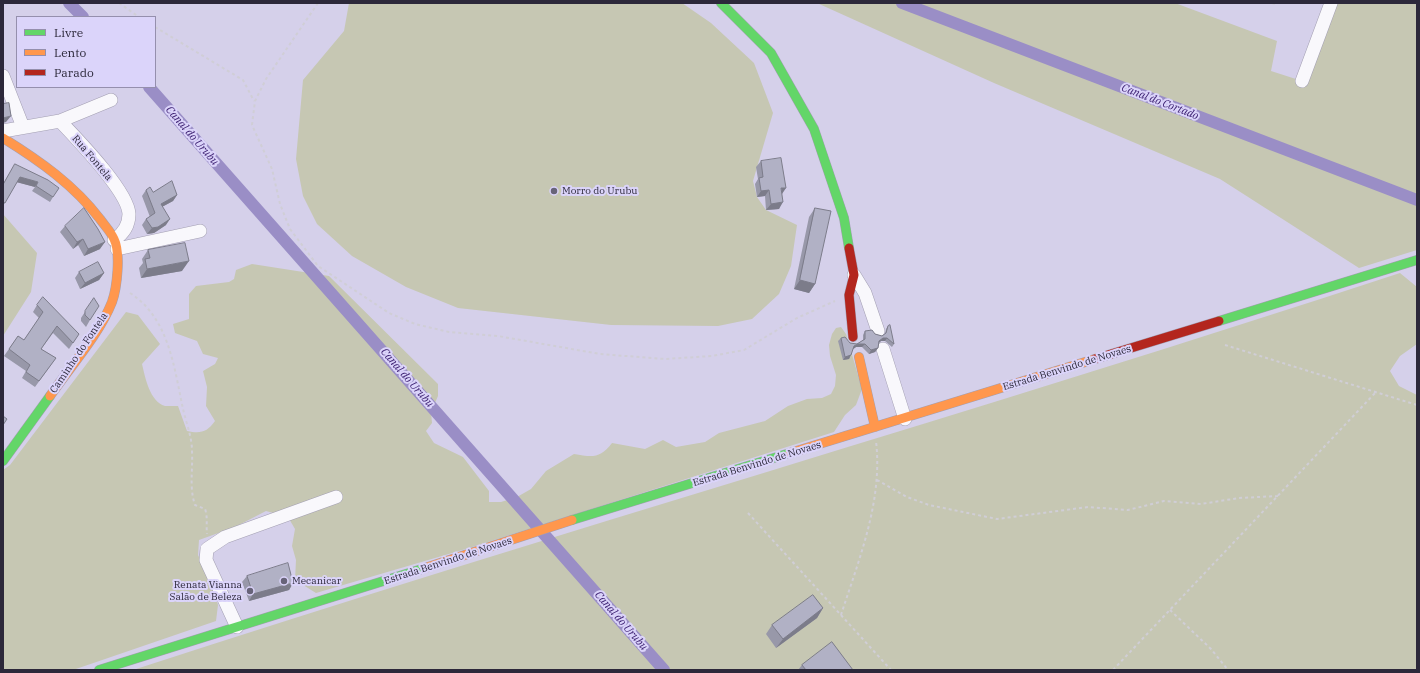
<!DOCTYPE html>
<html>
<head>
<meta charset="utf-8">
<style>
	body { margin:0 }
	#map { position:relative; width:1420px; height:673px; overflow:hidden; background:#d5d0ea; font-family:"IBM Plex Serif",serif }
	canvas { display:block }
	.frame { position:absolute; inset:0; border:4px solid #2c283a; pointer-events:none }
	.legend { position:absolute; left:16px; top:16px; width:140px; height:72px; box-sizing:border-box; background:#dbd4fa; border:1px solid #958fad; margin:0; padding:5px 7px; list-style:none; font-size:12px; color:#2c283a }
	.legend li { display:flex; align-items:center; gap:8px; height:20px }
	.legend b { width:20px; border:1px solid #958fad }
</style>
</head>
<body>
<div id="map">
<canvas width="1420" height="673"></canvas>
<div class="frame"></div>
<ul class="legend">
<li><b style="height:5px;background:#63d668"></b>Livre</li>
<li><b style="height:5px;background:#ff974d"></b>Lento</li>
<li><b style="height:5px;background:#b3261e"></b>Parado</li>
</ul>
</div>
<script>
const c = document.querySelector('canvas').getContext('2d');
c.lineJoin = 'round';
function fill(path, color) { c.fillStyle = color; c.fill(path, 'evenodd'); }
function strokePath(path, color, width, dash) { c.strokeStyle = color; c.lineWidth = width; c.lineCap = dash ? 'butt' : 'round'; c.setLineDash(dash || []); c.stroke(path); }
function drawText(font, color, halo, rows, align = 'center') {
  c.font = font + ' "IBM Plex Serif",serif'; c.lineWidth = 4; c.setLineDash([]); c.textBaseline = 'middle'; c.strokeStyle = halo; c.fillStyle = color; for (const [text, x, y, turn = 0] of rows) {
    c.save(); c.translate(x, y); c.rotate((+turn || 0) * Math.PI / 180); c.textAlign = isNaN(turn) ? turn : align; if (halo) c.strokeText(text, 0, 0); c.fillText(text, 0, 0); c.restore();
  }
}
fill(new Path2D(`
	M349 3H682L711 23 754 63 773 113 753 181 757 197 766 210 797 225 791 266 779 294 752 319 718 326 611 325 458 308 406 287 352 256 317 224 303 196 296 159 303 80 344 31Z
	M817 3H1175L1277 41 1271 71 1299 80 1331 3H1417V250L1359 268 1220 179 994 83Z
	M3 214 37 253 31 292 3 336Z
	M252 264 329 276 438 384V396L431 412 432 423 426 431 434 443 463 457 489 491V502H501L517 497 531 489 546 471 574 454C592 457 600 459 612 443L645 449 663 440 676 447 705 442 719 433 765 421 788 406 807 399 822 398 831 394 835 386 836 375 830 356 829 345 832 334 836 328 841 327 846 334 862 389 856 405 845 415 834 432 469 548 316 593 295 580 296 560 292 546 295 529 288 517 266 511 235 527 199 540 198 555 211 581 218 605 216 621 73 670H3V470L10 465 126 312 138 315 160 344 142 364C145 377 150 402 165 406 169 406 174 406 178 406L187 431C201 434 207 432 215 421L206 406 207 387 203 371 215 364 218 358 203 354 197 341 175 333 173 324 189 319V294L196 286 229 282 234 279 236 270Z
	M1400 273 1417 287V344L1400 356 1390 371 1399 386 1417 395V670H133C554 533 980 411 1400 273Z`), '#c6c7b3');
strokePath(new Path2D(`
	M69 3 83 17
	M902 3 1417 200
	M149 87 664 670`), '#9a8ec6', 12);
const street = new Path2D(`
	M3 76 23 127
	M1302 81 1331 3
	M60 121C76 138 128 191 129 214 129 225 123 234 114 240
	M3 131 60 121 111 100
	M117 249 200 231
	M854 275 865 293 878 331
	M883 349 905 419
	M237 627 206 560 207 549 225 537 336 497`);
const fast = new Path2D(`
	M721 3 771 53 814 129 844 218 849 248
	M1219 321 1417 260
	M3 461 50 396
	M572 520 790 453
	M99 670 425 568`);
const slow = new Path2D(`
	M3 138C40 161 74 185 100 219 105 226 111 232 114 239 121 253 117 288 112 302 99 335 70 367 50 396
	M859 357 875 427
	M790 453 1095 359
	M425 568 572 520`);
const jam = new Path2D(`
	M849 248 854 275 849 295 853 337
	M1095 359 1219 321`);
strokePath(street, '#a39fb2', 14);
strokePath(fast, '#a39fb2', 10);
strokePath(slow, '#a39fb2', 10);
strokePath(jam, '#a39fb2', 10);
strokePath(new Path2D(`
	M119 3 139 17
	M318 3 266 79 255 101 252 125 272 169 280 204 290 229 318 266 389 313 415 324 449 332 498 336 600 354 665 359 712 356 744 350 797 318 835 301
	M1272 3 1275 4
	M155 27 243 80 254 101
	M130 293C169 318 174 367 183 409 186 422 192 437 192 451 193 470 189 487 195 505L205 509C208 517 206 525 207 534
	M1225 345 1417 405
	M877 480 907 497 929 505 997 519 1088 507 1128 510 1164 501 1201 504 1239 498 1278 496
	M748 513 891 670
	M1170 610 1211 649 1228 670
	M841 615C859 559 883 501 876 441
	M1113 670 1376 392`), '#d0ced6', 2, [3, 3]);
strokePath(street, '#f9f8fc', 13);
strokePath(fast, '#63d668', 9);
strokePath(slow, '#ff974d', 9);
strokePath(jam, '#b3261e', 9);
fill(new Path2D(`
	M761 161 782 193 779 209 766 210 765 196 757 197 755 184 758 179 756 167Z
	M15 164 53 197 50 202 32 191 35 187 17 182 3 206V184Z
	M146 190 153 192 177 195 173 201 162 207 166 225 154 233 147 234 142 225 146 219 150 217 142 196Z
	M815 208V284L809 293 794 289 809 217Z
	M65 226 100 249 84 256 78 245 73 249 60 232Z
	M148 250 182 271 141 278 139 268 143 263 142 259Z
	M79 272 104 273 99 280 80 289 75 278Z
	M94 298 90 320 86 327 81 321V318Z
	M37 305 79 334 69 349 53 333 41 349 56 358 35 387 22 378 26 371 4 356 18 336 24 340 39 318 33 312Z
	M888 326 894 344 892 347 885 341H881L879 343 878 348 875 352 869 354 862 347H856L853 349 849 359 843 360 838 341 841 338 850 343 857 344 863 340V335L865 331 882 336 885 334 886 329Z
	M247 576 293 583 289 590 249 601 242 582Z
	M823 608 817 618 776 648 766 634 772 625Z
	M802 665 853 670H798Z`), '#9898a9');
fill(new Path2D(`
	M11 116 6 122 3 123V118Z
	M20 177 38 182 35 187 16 182Z
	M781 188H786L782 194Z
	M769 190 765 196 757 197 761 191Z
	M177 195 173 201 156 210 161 204Z
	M783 202 779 209 766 210 771 204Z
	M170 219 166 225 154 233 147 234 152 228Z
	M83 239 78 245 73 249 77 242Z
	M105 242 100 249 84 256 88 249Z
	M189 261 182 271 141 278 147 269Z
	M104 273 99 280 80 289 85 283Z
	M800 280 815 284 809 293 794 289Z
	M883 338H887L885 341H881L877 344 879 341Z
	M858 344H865L862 347H856L852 350 854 346Z
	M878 348 875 352 869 354 871 350Z
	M851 355 849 359 843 360 845 357Z
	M293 583 289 590 249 601 253 594Z
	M823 608 817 618 776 648 783 639Z`), '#7c7c8a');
const building = new Path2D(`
	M9 103 11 116 3 118V104Z
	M781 158 786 188H781L783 202 771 204 769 190 761 191 759 178 763 177 761 161Z
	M15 164 48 180 59 188 53 197 36 186 38 182 20 177 5 203 3 202V185Z
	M172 181 177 195 161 204 170 219 158 227 152 228 146 219 155 213 146 190 150 187 153 192Z
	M84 208 98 229 105 242 88 249 83 239 77 242 65 226Z
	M815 208 831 211 815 284 800 280Z
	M185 243 189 261 147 269 145 259 150 258 148 250Z
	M98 262 104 273 85 283 79 272Z
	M43 297 79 334 73 343 57 326 41 349 56 358 39 381 26 372 30 365 9 349 18 336 24 340 43 312 37 305Z
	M94 298 99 306 90 320 85 315V311Z
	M890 325 894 344 887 338H883L879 341 878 348 871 350 865 344H858L854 346 851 355 845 357 841 338 845 337 850 343 857 344 865 339V331L872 330 875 334 882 336 886 333 888 326Z
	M3 416 7 419 3 425Z
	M288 563 293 583 253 594 247 576Z
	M813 595 823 608 783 639 772 625Z
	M832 642 853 670H806L802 665Z`);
fill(building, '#b1b1c5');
strokePath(building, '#7c7c8a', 1);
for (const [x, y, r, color] of [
	[554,191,4,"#676378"],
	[284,581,4,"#676378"],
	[250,591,4,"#676378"]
]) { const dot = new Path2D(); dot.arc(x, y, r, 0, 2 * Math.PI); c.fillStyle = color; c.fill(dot); strokePath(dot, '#dbd4fa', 1.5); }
drawText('10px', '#2c283a', '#dbd4fa', [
	["Rua Fontela",92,158,50],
	["Caminho do Fontela",79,353,-56],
	["Estrada Benvindo de Novaes",1067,368,-17],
	["Estrada Benvindo de Novaes",757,464,-17],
	["Estrada Benvindo de Novaes",448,561,-18]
]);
drawText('10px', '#2c283a', '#dbd4fa', [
	["Morro do Urubu",562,191],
	["Mecanicar",292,581],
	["Renata Vianna",242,585,"right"],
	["Salão de Beleza",242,597,"right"]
], 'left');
drawText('italic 11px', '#3d2172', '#dbd4fa', [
	["Canal do Cortado",1160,102,21],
	["Canal do Urubu",192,136,49],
	["Canal do Urubu",407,378,49],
	["Canal do Urubu",621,621,49]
]);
</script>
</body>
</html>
